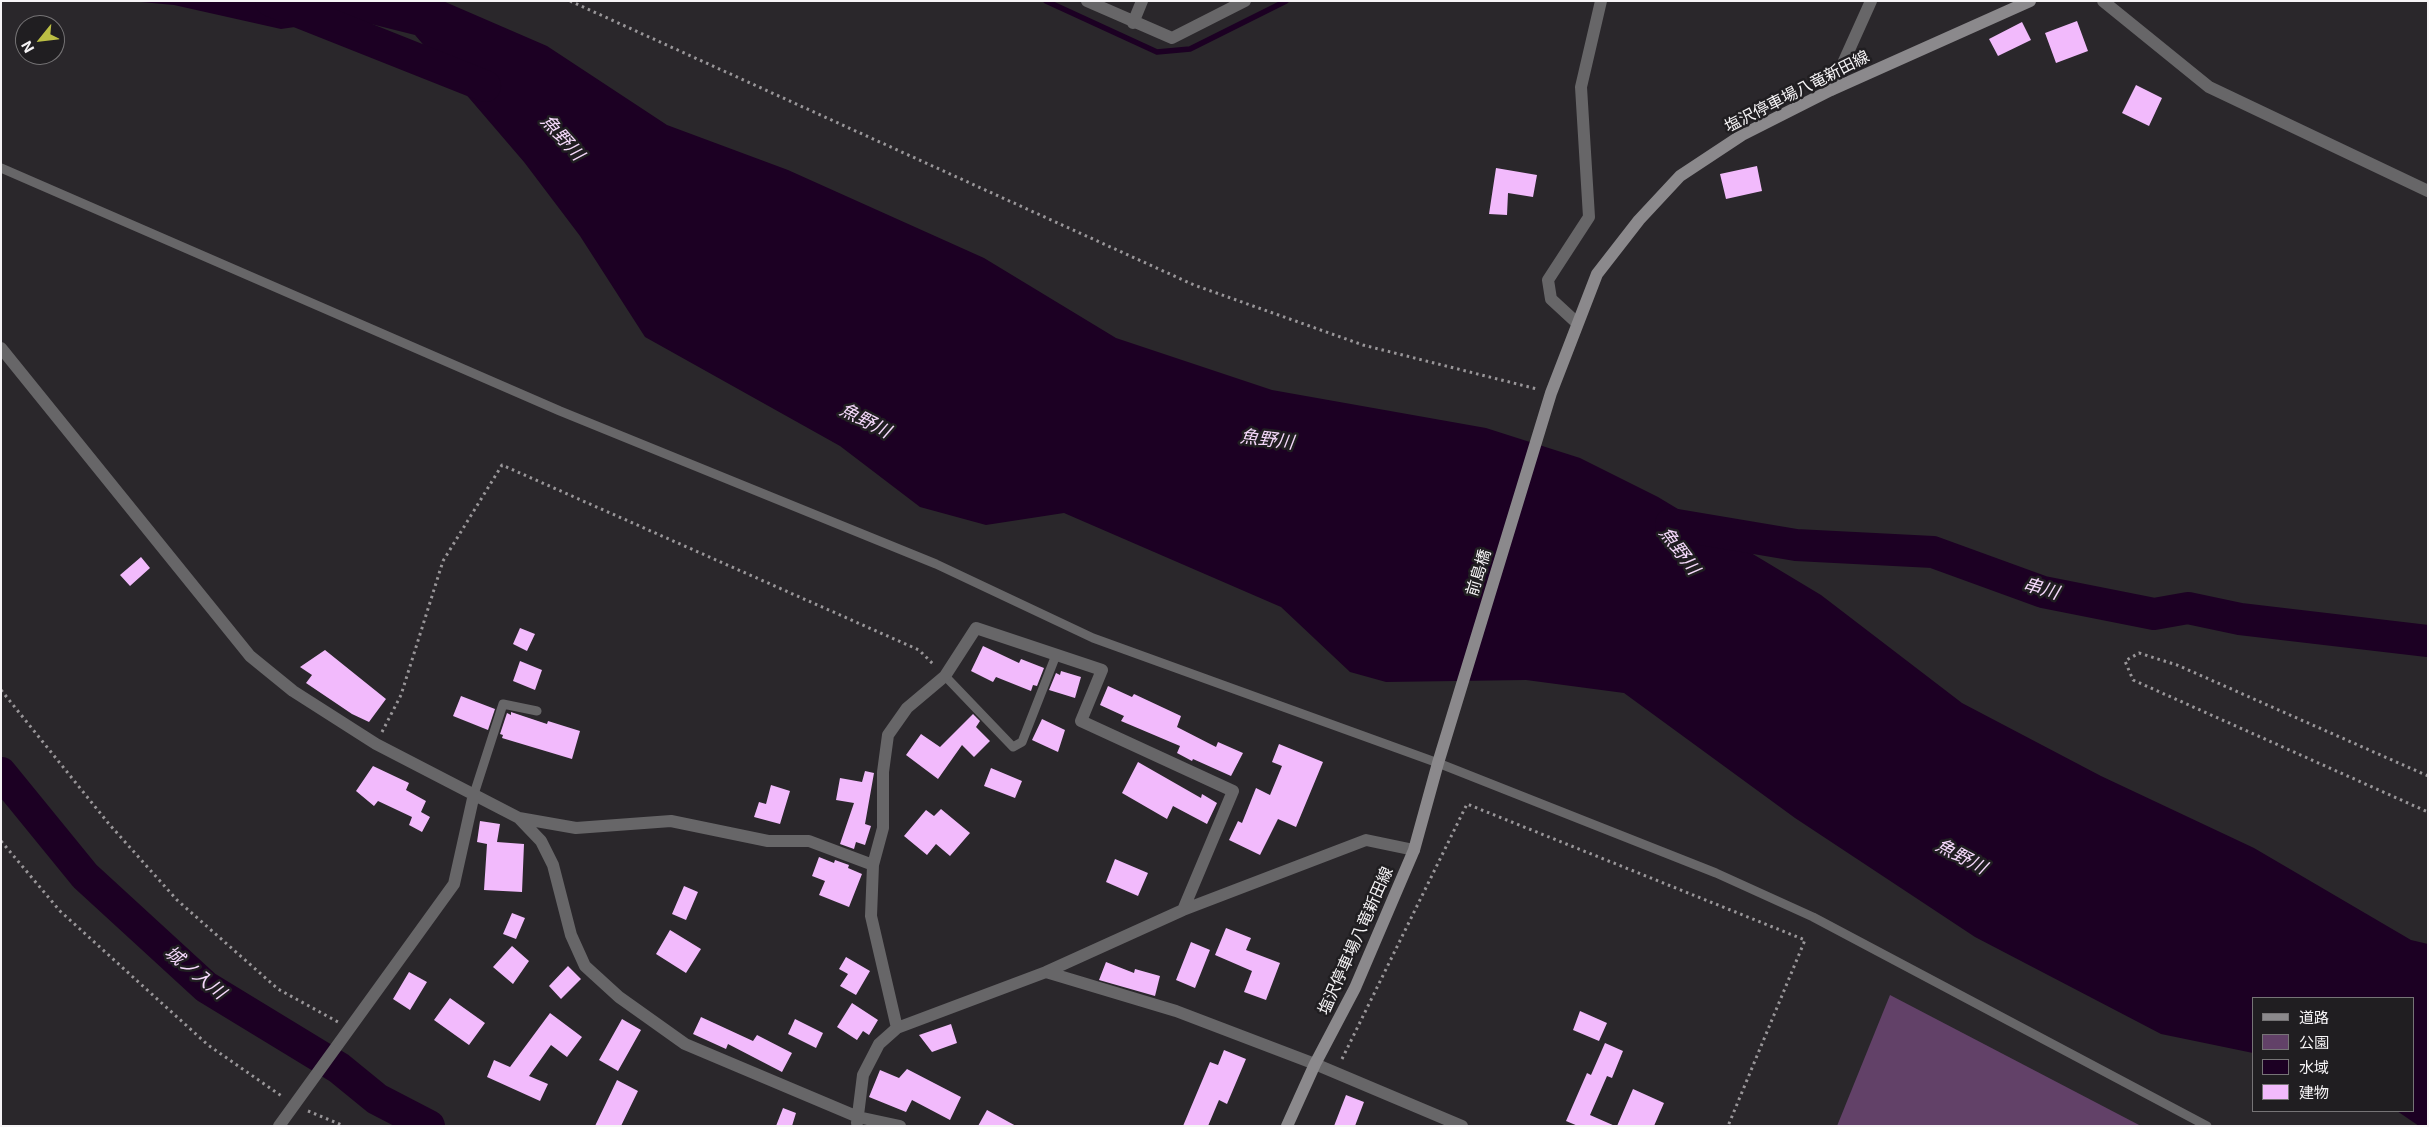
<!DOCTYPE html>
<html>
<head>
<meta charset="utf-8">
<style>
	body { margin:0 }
	#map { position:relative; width:2429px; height:1127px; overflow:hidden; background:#2a272b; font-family:Inter,"Noto Sans JP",sans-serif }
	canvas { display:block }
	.frame { position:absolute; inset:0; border:2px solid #f6f4f6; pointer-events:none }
	.legend { position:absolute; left:2252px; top:997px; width:162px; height:115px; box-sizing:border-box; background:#201e21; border:1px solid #767476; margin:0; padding:6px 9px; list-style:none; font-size:15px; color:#f6f4f6 }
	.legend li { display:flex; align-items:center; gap:10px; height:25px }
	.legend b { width:25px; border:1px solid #767476 }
	.north { position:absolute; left:15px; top:15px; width:50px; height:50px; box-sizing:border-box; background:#201e21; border:1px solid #767476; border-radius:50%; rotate:241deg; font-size:14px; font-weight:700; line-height:20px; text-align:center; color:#f6f4f6 }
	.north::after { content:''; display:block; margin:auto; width:18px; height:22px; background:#bcbf44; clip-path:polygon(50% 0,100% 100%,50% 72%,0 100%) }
</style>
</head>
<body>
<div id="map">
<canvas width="2429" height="1127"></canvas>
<div class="frame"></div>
<ul class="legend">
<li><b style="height:6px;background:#8b898c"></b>道路</li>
<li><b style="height:14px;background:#624168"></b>公園</li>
<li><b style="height:14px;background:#1c0023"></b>水域</li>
<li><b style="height:14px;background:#f2bafc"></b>建物</li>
</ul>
<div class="north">N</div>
</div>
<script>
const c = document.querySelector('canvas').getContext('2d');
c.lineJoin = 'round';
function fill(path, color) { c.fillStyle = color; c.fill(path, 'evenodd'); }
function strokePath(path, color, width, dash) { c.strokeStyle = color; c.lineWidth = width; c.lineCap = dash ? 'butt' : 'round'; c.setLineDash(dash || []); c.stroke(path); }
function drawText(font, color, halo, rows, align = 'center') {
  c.font = font + ' Inter,"Noto Sans JP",sans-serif'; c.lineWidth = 5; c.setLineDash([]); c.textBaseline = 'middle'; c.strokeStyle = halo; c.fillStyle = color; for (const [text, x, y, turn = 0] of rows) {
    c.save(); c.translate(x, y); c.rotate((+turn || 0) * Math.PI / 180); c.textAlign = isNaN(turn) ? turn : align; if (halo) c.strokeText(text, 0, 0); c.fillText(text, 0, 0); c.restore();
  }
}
fill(new Path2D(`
	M1890 995 2141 1126H1837Z`), '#624168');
fill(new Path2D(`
	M130 1H443L547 46 667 125 788 170 984 258 1116 338 1272 390 1486 428 1580 458 1658 497 1821 595 1962 703 2101 776 2254 848 2411 940 2428 944V1126H2419L2397 1111H2413V998H2253V1053L2161 1034 1975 937 1795 818 1624 693 1526 680 1386 682 1350 672 1281 607 1064 513 986 525 920 507 840 446 645 337 580 236 524 162 415 35 351 19 281 29 174 5Z`), '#1c0023');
strokePath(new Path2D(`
	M1046 1 1157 52 1190 49 1286 1`), '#1c0023', 5.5);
strokePath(new Path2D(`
	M271 1 485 86
	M1671 524 1796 545 1933 552 2043 592 2154 614 2188 608 2240 619 2428 641
	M1 773 85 876 206 987 339 1068 377 1099 429 1126`), '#1c0023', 32);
fill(new Path2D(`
	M2077 21 2088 51 2056 63 2045 33Z
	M2022 22 2031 40 1998 56 1989 39Z
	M2136 85 2162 98 2149 126 2122 113Z
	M1757 166 1762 191 1726 199 1720 174Z
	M1496 168 1537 175 1533 197 1508 193 1507 215 1489 214Z
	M141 557 150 568 130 586 120 575Z
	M520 628 535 634 527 651 513 644Z
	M983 646 1019 663 1021 659 1044 668 1037 686 1033 685 1031 691 996 677 993 682 971 671Z
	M325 650 386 699 369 722 352 714 306 683 312 675 300 667Z
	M520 661 542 670 535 690 513 681Z
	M1061 671 1081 677 1075 698 1049 690 1056 673 1060 675Z
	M1108 686 1132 697 1134 694 1181 716 1177 727 1216 747 1218 742 1243 753 1231 776 1193 759 1192 761 1177 753 1180 746 1121 721 1124 716 1100 705Z
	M461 696 495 709 488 730 453 716Z
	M511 712 547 724 548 721 580 731 572 759 502 738 503 735 500 734 507 713 511 715Z
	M973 714 980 721 976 727 990 741 974 757 962 745 938 779 906 755 921 734 940 747Z
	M1042 719 1065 730 1058 752 1032 740Z
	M1279 744 1323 762 1296 827 1278 819 1260 855 1229 840 1238 821 1242 823 1256 788 1270 795 1282 766 1272 762Z
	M1138 762 1201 798 1202 794 1217 803 1207 824 1173 806 1167 819 1122 793Z
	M373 766 409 783 406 790 426 801 421 812 430 817 422 832 409 825 412 817 378 801 374 806 356 791Z
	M991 768 1022 781 1015 798 984 786Z
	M865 771 874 773 865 824 871 826 865 845 856 842 854 849 840 844 854 803 836 800 840 778 862 782Z
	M771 785 790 791 780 824 754 817 759 802 766 804Z
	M941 809 970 833 950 856 936 844 927 855 904 836 926 810 934 816Z
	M480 821 500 824 497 842 524 844 522 892 484 890 487 844 477 842Z
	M819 857 834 863 835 860 849 865 848 868 862 874 849 907 819 895 825 881 812 876Z
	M1115 859 1148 873 1138 896 1106 882Z
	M684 886 698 892 686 920 672 914Z
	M512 913 525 918 516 939 503 934Z
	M1226 928 1251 938 1246 950 1280 963 1266 1000 1244 992 1252 971 1215 955Z
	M670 930 701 949 686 973 656 954Z
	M1191 942 1210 950 1195 988 1176 980Z
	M512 946 529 961 513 984 493 967Z
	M846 957 870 971 856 995 840 986 848 974 839 969Z
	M1106 962 1134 973 1135 969 1160 976 1155 996 1099 980Z
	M568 966 581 979 561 999 549 986Z
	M409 972 427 982 410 1010 393 999Z
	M450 998 485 1023 469 1045 434 1020Z
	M852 1003 878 1020 869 1035 863 1031 857 1040 837 1027Z
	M1580 1011 1607 1023 1599 1041 1573 1030Z
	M550 1013 582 1037 567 1057 551 1045 529 1076 548 1084 540 1101 487 1077 494 1060 510 1067Z
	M701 1017 753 1041 757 1035 792 1053 782 1072 728 1044 726 1049 693 1034Z
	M622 1019 641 1030 618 1071 599 1060Z
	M795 1019 823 1033 816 1048 788 1034Z
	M951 1024 957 1043 932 1052 919 1035Z
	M1605 1043 1623 1051 1612 1078 1607 1076 1590 1115 1615 1126H1578L1566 1121 1587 1073 1591 1075Z
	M1224 1050 1246 1059 1227 1104 1219 1100 1208 1126H1183L1210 1062 1218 1065Z
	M907 1069 961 1097 950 1120 912 1100 906 1112 869 1097 880 1070 899 1078Z
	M617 1080 638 1091 621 1126H595Z
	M1633 1089 1664 1103 1654 1126H1617Z
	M1346 1095 1364 1102 1355 1126H1334Z
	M783 1108 796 1113 792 1126H776Z
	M987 1110 1016 1126H978Z`), '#f2bafc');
strokePath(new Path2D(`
	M570 1 1194 285 1363 345 1537 389
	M1 690 109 824 177 900 278 989 338 1022
	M382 732 401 695 443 561 502 465 919 650 935 666
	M2428 776 2177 665 2139 653 2125 661 2133 680 2428 812
	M1 841 60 911 208 1045 283 1097
	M1342 1059 1467 804 1805 940 1728 1126
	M308 1111 344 1126`), '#999699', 3, [2.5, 4]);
strokePath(new Path2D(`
	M1 168 560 411 936 564 1093 638 1438 763 1716 873 1813 917 2207 1126
	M945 676 1013 747 1022 742 1056 655
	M474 794 503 704 537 711`), '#676668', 9);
strokePath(new Path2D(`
	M1087 1 1172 38 1245 1
	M2103 1 2209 87 2428 191
	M1133 23 1142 1
	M1831 90 1871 1
	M1577 323 1551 299 1548 280 1589 217 1581 87 1601 1
	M1 348 250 656 293 691 376 744 519 818 541 841 553 865 571 935 585 966 619 997 685 1044 858 1117 900 1126
	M519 818 576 828 671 821 768 841H809L873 865
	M1046 972 1176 1011 1315 1064 1462 1126
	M897 1028 871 916 873 865 883 828V772L888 735 907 708 945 676 976 628 1102 670 1081 721 1233 791 1183 910
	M857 1123 863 1075 879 1044 897 1028 1046 972 1183 910 1366 840 1414 850
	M279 1126 454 884 474 794`), '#676668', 12);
strokePath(new Path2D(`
	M1287 1126 1315 1064 1355 988 1414 850 1438 763 1551 393 1597 274 1639 220 1680 176 1742 135 1831 90 2030 1`), '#8b898c', 12);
drawText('16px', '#f6f4f6', '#201e21', [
	["塩沢停車場八竜新田線",1797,92,-27],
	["前島橋",1479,573,-73],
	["塩沢停車場八竜新田線",1356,941,-66]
]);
drawText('italic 18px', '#f5d9fb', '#201e21', [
	["魚野川",562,138,48],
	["魚野川",865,421,27],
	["魚野川",1267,440,7],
	["魚野川",1679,551,53],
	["串川",2041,589,16],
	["魚野川",1961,857,28],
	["城ノ入川",195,973,39]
]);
</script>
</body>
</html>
